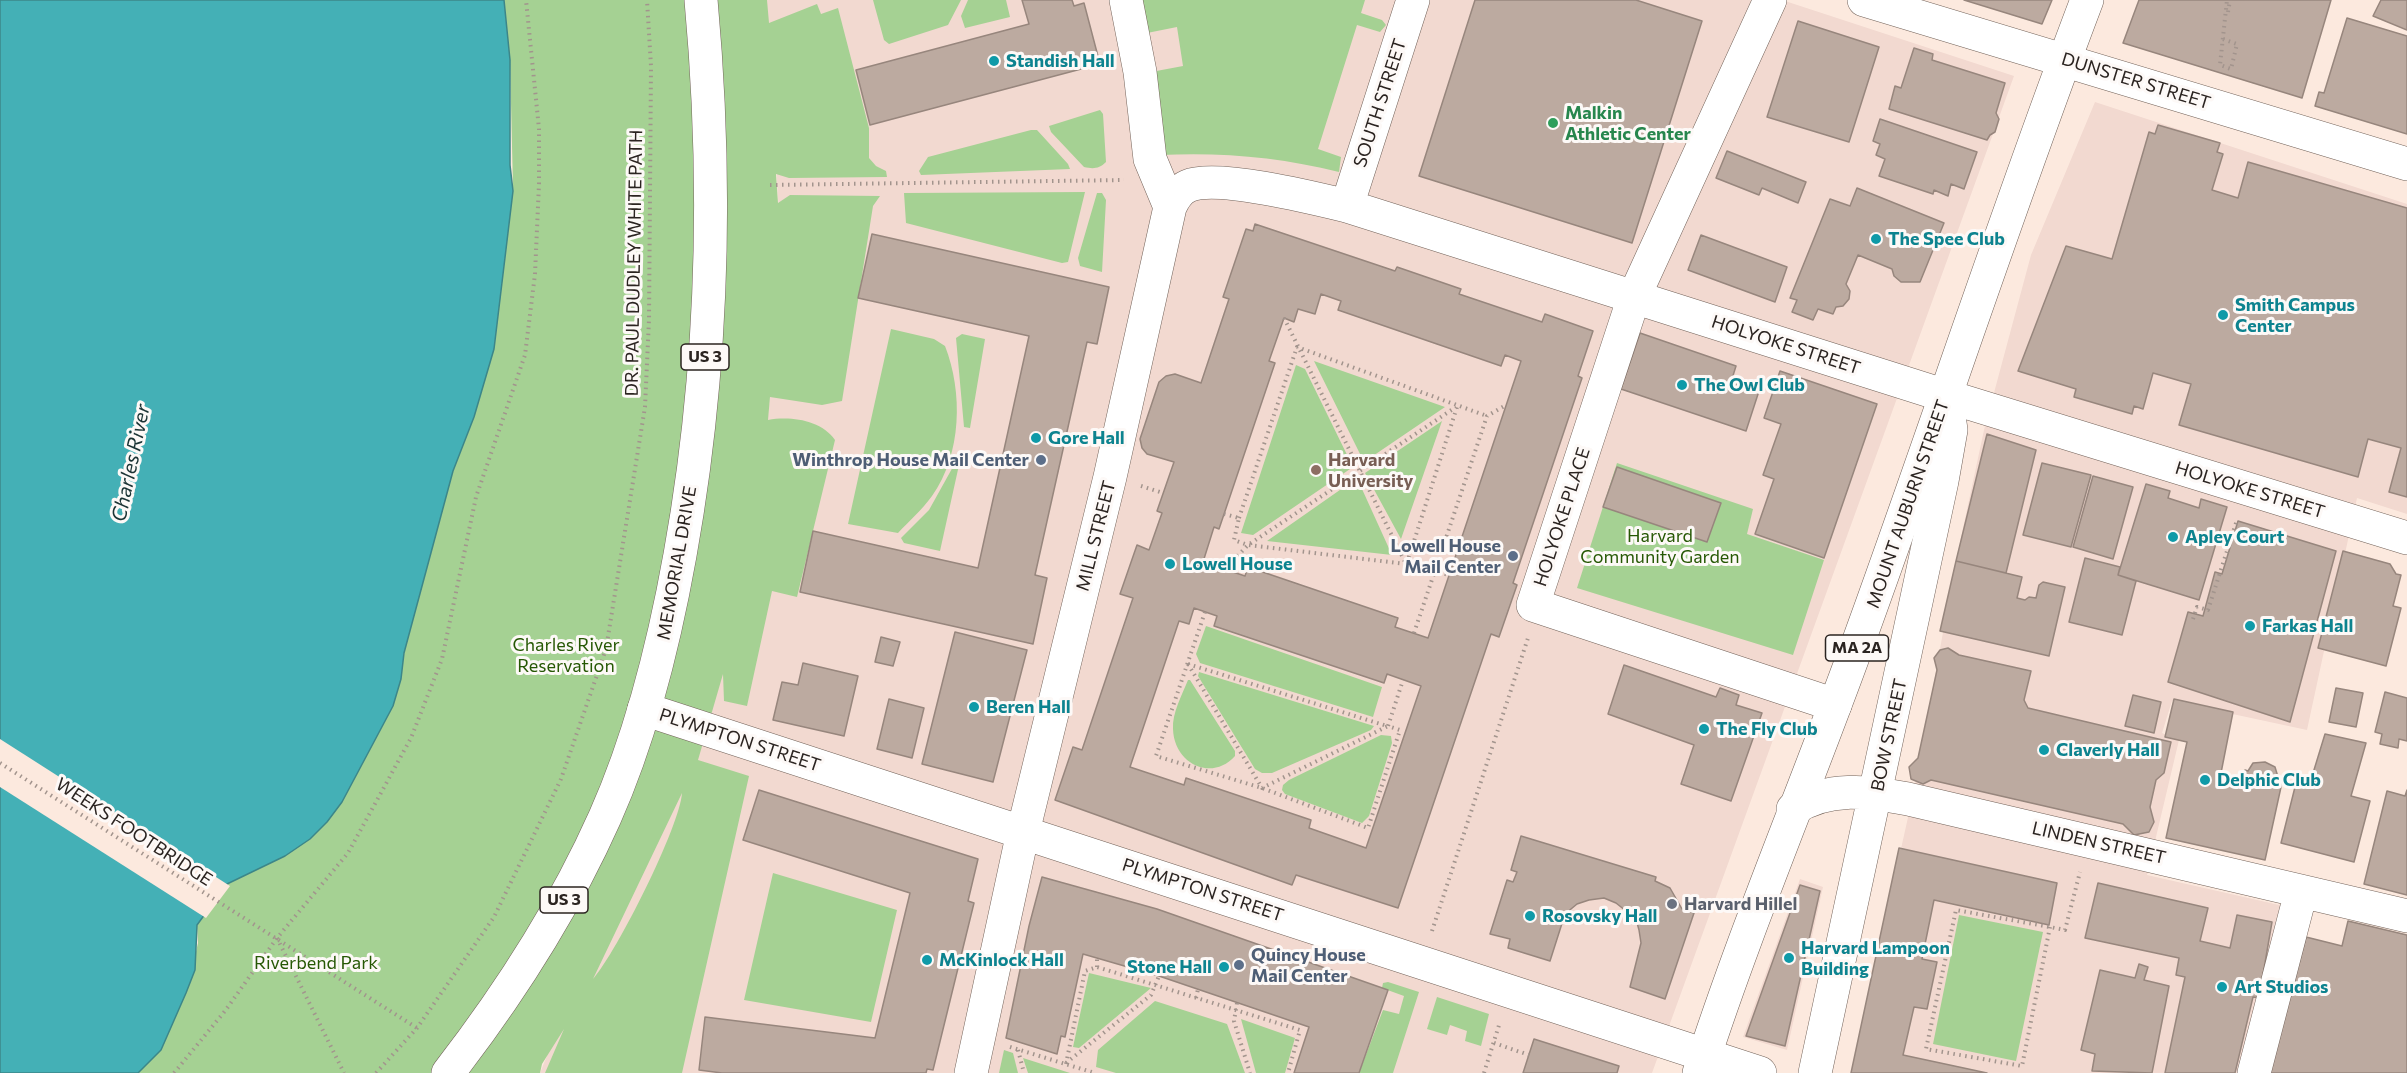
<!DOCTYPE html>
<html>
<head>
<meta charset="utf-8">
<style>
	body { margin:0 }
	canvas { display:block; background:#fce9de }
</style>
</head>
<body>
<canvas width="2407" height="1073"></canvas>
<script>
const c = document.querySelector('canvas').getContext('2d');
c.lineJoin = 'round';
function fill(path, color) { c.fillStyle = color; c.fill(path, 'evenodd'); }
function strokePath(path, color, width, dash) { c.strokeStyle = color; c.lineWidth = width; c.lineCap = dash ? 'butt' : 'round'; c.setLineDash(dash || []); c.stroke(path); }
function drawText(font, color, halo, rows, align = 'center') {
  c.font = font + ' Commissioner,sans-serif'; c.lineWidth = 6; c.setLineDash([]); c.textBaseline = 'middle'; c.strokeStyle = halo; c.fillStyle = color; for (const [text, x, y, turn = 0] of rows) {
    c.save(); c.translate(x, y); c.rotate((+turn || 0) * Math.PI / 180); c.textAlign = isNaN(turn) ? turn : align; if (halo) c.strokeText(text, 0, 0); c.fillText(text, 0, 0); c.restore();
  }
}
fill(new Path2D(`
	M766 0H1782L2014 76 1652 1073H540L755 544 770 396 779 214Z
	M2095 102 2407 204V514L2357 498 2307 730 2172 701 2162 733 2179 740 2147 875 2310 912 2269 1073H1851L1915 786 1956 561 1984 430 2031 255Z
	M1800 879 1823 887 1787 1050 1743 1037Z`), '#f2d9d0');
fill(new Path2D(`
	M504 0H767L769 23 817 4 821 14 838 8 869 128V158L876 166 886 171 887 177 789 178 776 174 778 203 790 195 880 196 873 206 842 401 822 405 770 397 768 420C791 416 821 420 835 440L797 597 772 591 747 706 724 701 723 674 698 760 749 776 682 1073H545L564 1029 542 1064 540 1073H138L161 1050 186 993 198 943 197 925 227 884 327 822 342 802 393 706 401 679 404 653 453 471 474 417 494 349 513 189 510 60ZM682 793C680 826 617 952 593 979Z
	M873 0H961L948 25 889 44 884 40Z
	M968 0H1006L1010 17 965 28 961 16Z
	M1135 0H1365L1361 13 1382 20 1386 25 1380 32 1357 25 1318 149 1341 157 1339 172C1280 157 1221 152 1160 155L1151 72 1183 66 1177 27 1142 34Z
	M1100 110 1103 114 1106 162C1099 169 1093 169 1084 167L1051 132 1049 126Z
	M1031 130H1037L1068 164 1070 169 921 175 919 171 928 157Z
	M1085 192 1068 262 1062 263 906 223 904 193Z
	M1097 193H1102L1106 200 1102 272 1080 266 1078 258Z
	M891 329 934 339 945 346C963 392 962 454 932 496 922 510 909 521 898 533L848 524Z
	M962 334 985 339 970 428 964 427 956 338Z
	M1314 361 1445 407 1364 462Z
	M1296 365 1305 369 1353 467 1253 535 1241 533Z
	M1442 421 1401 539 1365 473Z
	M1617 463 1753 509 1747 534 1824 560 1793 655 1577 588Z
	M954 465H959L940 551 904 543 901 538 929 510Z
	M1357 478 1392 555 1267 541Z
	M1206 626 1382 687 1373 717 1200 663 1196 654Z
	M1199 672 1374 726 1371 730 1272 773H1262L1255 769 1198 676Z
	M1188 680H1190L1235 751V756C1212 782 1174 764 1173 729 1172 713 1182 695 1188 680Z
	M1381 735 1391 736 1392 743 1369 816 1362 823 1285 794 1282 790 1283 785 1289 780Z
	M773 873 897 910 871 1022 744 1000Z
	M1959 915 2043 932 2016 1061 1933 1044Z
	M1089 973 1151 988 1079 1048 1073 1047Z
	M1388 982 1419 992 1393 1073H1359L1383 1010 1399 1014 1404 996 1382 988 1383 983Z
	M1437 997 1489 1014 1481 1046 1465 1041 1467 1031 1450 1025 1447 1035 1427 1029Z
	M1155 1001 1227 1024 1245 1073H1116L1096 1067 1098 1050Z
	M1241 1019 1295 1038 1285 1073H1256Z
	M1004 1050 1013 1053 1018 1073H999Z
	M1023 1058 1070 1073H1028Z`), '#a5d193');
const water = new Path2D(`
	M0 0H504L510 60V165L513 191 494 349 474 417 453 471 404 653 401 679 393 706 342 802 327 822 310 839 285 856 227 884 197 925 195 970 186 993 161 1050 138 1073H0Z`);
fill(water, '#44b0b6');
strokePath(water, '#3c8689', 1.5);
fill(new Path2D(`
	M0 739 230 886 206 918 0 787Z`), '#fce9de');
const building = new Path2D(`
	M1022 0H1072L1074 6 1084 3 1100 64 870 125 856 70 1029 24Z
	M1475 0H1636L1702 21 1632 243 1419 176Z
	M1964 0H2052L2042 24Z
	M2139 0H2331L2302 98 2123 43Z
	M2381 0H2407V30L2373 16Z
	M2347 18 2407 36V134L2315 106 2319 92 2324 93Z
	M1798 21 1879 47 1849 142 1767 117Z
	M1914 48 1933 54 1932 60 2005 83 1996 113 1999 119 1995 132 1990 135 1987 140 1889 109 1895 86 1901 88Z
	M1880 119 1977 152 1964 189 1951 184 1948 196 1934 190 1933 194 1879 176 1885 159 1876 155 1880 144 1873 141Z
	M2158 125 2220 143 2217 152 2223 154 2212 190 2238 198 2248 162 2407 208V497L2389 492 2401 448 2368 439 2358 477 2179 425 2191 384 2153 373 2143 409 2134 406 2132 414 2074 397 2076 389 2018 371 2066 246 2112 259 2149 132 2155 134Z
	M1727 151 1806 182 1798 203 1762 188 1759 195 1716 178Z
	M1857 188 1944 223 1920 282H1901L1894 276 1892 269 1858 255 1846 284 1850 291 1849 299 1843 306 1836 307 1833 314 1818 309 1813 320 1792 312 1797 300 1790 298 1830 199 1850 206Z
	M1255 224 1395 271 1397 267 1461 289 1459 294 1542 322 1545 314 1593 331 1578 376 1582 378 1513 583 1517 585 1499 637 1491 634 1398 908 1296 875 1292 885 1055 800 1073 747 1082 750 1133 598 1120 594 1137 545 1149 550 1162 513 1157 511 1174 462 1147 454 1142 448 1140 439 1159 382 1166 376 1175 374 1201 383 1229 299 1223 297 1246 229 1253 231ZM1321 294 1341 301 1338 310 1501 366 1505 355 1521 361 1428 638 1395 627 1398 618 1248 567 1245 576 1203 562 1214 527 1219 529 1275 363 1269 361 1284 318 1294 322 1298 309 1315 314ZM1194 608 1217 616 1214 626 1384 683 1387 674 1421 686 1366 848 1309 828 1311 820 1186 778 1184 785 1130 767 1179 621 1189 624Z
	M872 234 1109 287 1097 344 1087 342 1035 575 1047 578 1033 644 800 592 813 531 978 568 1029 336 858 298Z
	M1701 235 1787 267 1775 302 1688 270Z
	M1640 333 1736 366 1731 382 1759 391 1746 431 1621 389Z
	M1780 371 1877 404 1824 558 1755 534 1774 479 1763 475 1781 424 1764 418Z
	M1987 434 2036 450 2006 573 1956 561Z
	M2042 463 2091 475 2071 547 2023 535Z
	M1617 467 1721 503 1707 542 1603 507Z
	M2093 476 2133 487 2113 559 2073 547Z
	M2146 484 2170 491 2168 498 2199 508 2201 499 2227 507 2199 600 2118 575Z
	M2238 521 2336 551 2290 722 2168 682 2188 612 2203 616 2215 572 2222 574Z
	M2343 551 2390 564 2396 574 2401 575 2393 606 2401 608 2386 666 2318 648Z
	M2085 558 2120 567 2118 575 2136 581 2122 635 2069 622Z
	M1956 561 2022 577 2017 598 2025 600 2029 597 2036 598 2039 585 2043 582 2065 587 2049 656 1940 631Z
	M955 632 1027 650 993 782 922 764Z
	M881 637 900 642 893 666 875 662Z
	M1948 648 1959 655 2031 671 2024 700 2028 708 2171 742 2164 773 2156 780 2150 807 2154 822 2149 832 2134 835 2123 824 1931 780 1923 784 1911 779 1909 767 1918 758 1937 670 1934 658 1940 650Z
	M803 663 858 676 844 736 773 720 782 682 798 685Z
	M1624 665 1716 697 1720 688 1739 695 1736 705 1762 713 1731 801 1681 784 1694 745 1608 714Z
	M2336 688 2363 693 2356 727 2329 722Z
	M2385 692 2407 698V741L2399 739 2398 748 2380 744 2382 734 2375 732Z
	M2133 695 2161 702 2154 733 2125 726Z
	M889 699 924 708 912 758 877 749Z
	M2174 699 2233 712 2220 778 2242 782 2245 770 2248 771 2253 763 2265 762 2275 767 2278 777 2283 778 2265 860 2166 838 2187 742 2165 737Z
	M2325 734 2366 743 2351 796 2370 801 2354 862 2281 843 2297 779 2310 783Z
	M759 790 978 859 968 901 974 903 933 1070 927 1069 926 1073H722L699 1070 705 1017 875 1038 910 893 743 840Z
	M2407 790V895L2364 884 2387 791 2405 796Z
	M1521 836 1656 877 1655 881 1670 888 1682 909 1694 913 1665 999 1630 987 1641 943 1639 930 1636 919 1616 903 1604 898 1589 900 1577 904 1565 914 1550 961 1508 948 1510 939 1490 934 1507 880 1513 882 1517 872 1511 870Z
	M1899 848 2057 883 2049 925 1934 900 1922 959 1937 962 1927 1009 1914 1007 1903 1055 1987 1073H1851Z
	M1042 877 1157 909 1388 990 1359 1073H1294L1309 1027 1159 976 1083 954 1065 1037 1061 1036 1057 1054 1006 1038 1029 926Z
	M2098 883 2208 908 2200 941 2230 948 2237 915 2272 922 2259 998 2253 997 2235 1073H2165L2185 977 2176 975 2179 958 2085 938Z
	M1800 885 1820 891 1785 1046 1746 1036Z
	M2348 921 2407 935V1073H2269L2306 937 2342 946Z
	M2139 964 2148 967 2144 980 2169 986 2152 1073 2092 1071 2095 1054 2081 1050 2100 970 2135 978Z
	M1534 1039 1619 1066 1617 1073H1523Z`);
fill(building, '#bcaaa0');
strokePath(building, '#97867d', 1.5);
const minor = new Path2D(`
	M1126 0 1140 72 1150 159 1170 207
	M1770 0 1634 297 1533 605 1835 705
	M1864 0 2407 164
	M1347 206 1413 0
	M644 709 1760 1073
	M1793 809C1830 785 1867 792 1908 799L2407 916
	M971 1073 1023 832 1110 477 1170 207C1174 198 1179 190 1188 186 1216 174 1314 198 1347 206L1946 396 2407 538
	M1815 1073 1942 481 1951 430 1946 396
	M2254 1073 2301 892`);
const major = new Path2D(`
	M1699 1073C1746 927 1806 787 1858 643 1936 429 2006 213 2087 0`);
const highway = new Path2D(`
	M448 1073C510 993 564 909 605 817 642 734 664 644 680 555 713 372 718 185 701 0`);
strokePath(minor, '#73635a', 34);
strokePath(major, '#73635a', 34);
strokePath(highway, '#73635a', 34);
strokePath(new Path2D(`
	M2228 12 2230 0
	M2223 39 2237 44 2231 69 2220 65 2227 0
	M770 185 1124 180
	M1284 318 1406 564
	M1141 486 1163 493
	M1224 514 1239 518 1234 540 1248 545 1406 564 1449 575
	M1239 518 1297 347 1487 416
	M1407 563 1457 407
	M1225 569 1248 545 1456 407
	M1205 612 1156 756 1262 788 1368 828 1400 730 1388 726 1403 680
	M2193 619 2197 607 2208 610 2237 520
	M1414 633 1487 416 1506 405
	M1188 664 1262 788 1388 726
	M1188 664 1387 726
	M0 763 417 1028
	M2050 927 2022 1066 1926 1049 1956 910 2050 927 2065 930 2080 872
	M1432 931 1528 638
	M277 938 344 1073
	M1097 967V957
	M1196 998 1198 989
	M1237 1003 1234 1021 1250 1073
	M1494 1043 1529 1055
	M1010 1047 1095 1073
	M1018 1050 1024 1073
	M1066 1063 1151 995 1159 976
	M1066 1064 1085 971 1097 967 1300 1030 1288 1073
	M174 1073 225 1011 277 938 348 853 411 738 442 659 476 497 525 355 535 274 539 184V129L526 0
	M376 1073 417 1028 494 917 561 779 606 649 645 407 649 320 651 66 647 0
	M1484 1073 1500 1022`), '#a2948d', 4, [1.5, 4.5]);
strokePath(minor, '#fff', 33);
strokePath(major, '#fff', 33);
strokePath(highway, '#fff', 33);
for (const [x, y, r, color] of [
	[994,61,6,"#0f9aa8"],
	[1553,123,6,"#2e9e5b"],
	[1876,239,6,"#0f9aa8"],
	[2223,315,6,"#0f9aa8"],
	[1682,385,6,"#0f9aa8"],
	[1036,438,6,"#0f9aa8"],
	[1041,460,6,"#5c6f8a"],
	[1316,470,6,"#8d6e63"],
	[2173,537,6,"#0f9aa8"],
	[1513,556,6,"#5c6f8a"],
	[1170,564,6,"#0f9aa8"],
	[2250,626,6,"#0f9aa8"],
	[974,707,6,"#0f9aa8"],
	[1704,729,6,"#0f9aa8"],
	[2044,750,6,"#0f9aa8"],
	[2205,780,6,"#0f9aa8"],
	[1672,904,6,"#6b7280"],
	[1530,916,6,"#0f9aa8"],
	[1789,958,6,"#0f9aa8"],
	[927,960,6,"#0f9aa8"],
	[1239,965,6,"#5c6f8a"],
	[1224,967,6,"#0f9aa8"],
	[2222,987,6,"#0f9aa8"]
]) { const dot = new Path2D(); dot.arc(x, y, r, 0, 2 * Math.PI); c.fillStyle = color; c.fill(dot); strokePath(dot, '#fdf9f7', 2); }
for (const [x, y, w] of [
	[705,357,48],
	[1857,648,63],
	[564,900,48]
]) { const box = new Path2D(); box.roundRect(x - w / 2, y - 13, w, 26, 4.5); c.fillStyle = '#fdf9f7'; c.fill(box); strokePath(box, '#2b2421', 1.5); }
drawText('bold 16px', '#2b2421', null, [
	["US 3",705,357],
	["MA 2A",1857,648],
	["US 3",564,900]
]);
drawText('bold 18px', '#0d838f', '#fdf9f7', [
	["Standish Hall",1006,61],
	["The Spee Club",1888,239],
	["Smith Campus",2235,305],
	["Center",2235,326],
	["The Owl Club",1694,385],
	["Gore Hall",1048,438],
	["Apley Court",2185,537],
	["Lowell House",1182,564],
	["Farkas Hall",2262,626],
	["Beren Hall",986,707],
	["The Fly Club",1716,729],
	["Claverly Hall",2056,750],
	["Delphic Club",2217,780],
	["Rosovsky Hall",1542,916],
	["Harvard Lampoon",1801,948],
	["Building",1801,969],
	["McKinlock Hall",939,960],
	["Stone Hall",1212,967,"right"],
	["Art Studios",2234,987]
], 'left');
drawText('18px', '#2b2421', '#fdf9f7', [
	["DUNSTER STREET",2136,81,17],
	["SOUTH STREET",1380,103,-72],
	["DR. PAUL DUDLEY WHITE PATH",634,263,-89],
	["HOLYOKE STREET",1786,345,18],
	["HOLYOKE STREET",2250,490,17],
	["MOUNT AUBURN STREET",1908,504,-71],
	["HOLYOKE PLACE",1562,517,-72],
	["MILL STREET",1096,536,-76],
	["MEMORIAL DRIVE",677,563,-80],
	["BOW STREET",1889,735,-78],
	["PLYMPTON STREET",740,740,18],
	["WEEKS FOOTBRIDGE",134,832,33],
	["LINDEN STREET",2099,843,13],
	["PLYMPTON STREET",1203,890,18]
]);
drawText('bold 18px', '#27864d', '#fdf9f7', [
	["Malkin",1565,113],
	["Athletic Center",1565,134]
], 'left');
drawText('bold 18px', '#4e5e75', '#fdf9f7', [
	["Winthrop House Mail Center",1029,460],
	["Lowell House",1501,546],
	["Mail Center",1501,567],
	["Quincy House",1251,955,"left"],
	["Mail Center",1251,976,"left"]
], 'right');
drawText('bold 18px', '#785e54', '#fdf9f7', [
	["Harvard",1328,460],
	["University",1328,481]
], 'left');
drawText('18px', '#265804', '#fdf9f7', [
	["Harvard",1660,536],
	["Community Garden",1660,557],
	["Charles River",566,645],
	["Reservation",566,666],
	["Riverbend Park",316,963]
]);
drawText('bold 18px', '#5b616d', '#fdf9f7', [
	["Harvard Hillel",1684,904]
], 'left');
drawText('italic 20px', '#1b3334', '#fdf9f7', [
	["Charles River",131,463,-78]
]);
</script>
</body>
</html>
